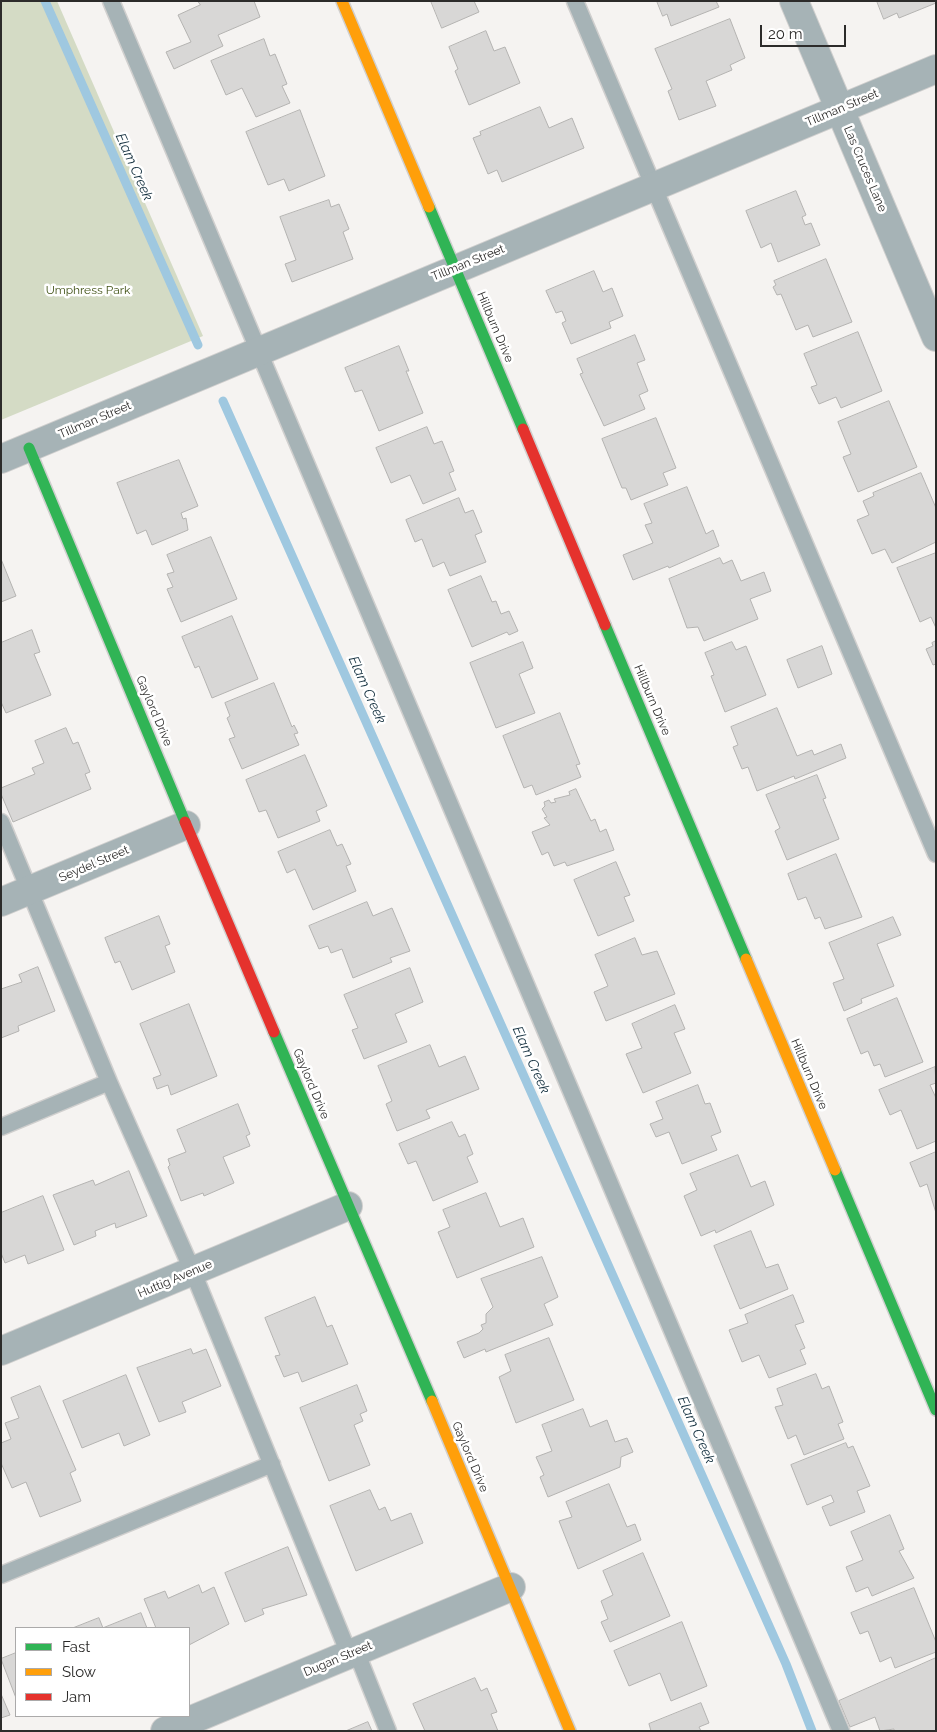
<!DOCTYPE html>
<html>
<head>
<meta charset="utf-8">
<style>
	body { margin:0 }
	#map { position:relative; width:937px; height:1732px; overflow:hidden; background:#f5f3f1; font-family:Raleway,sans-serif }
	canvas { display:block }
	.frame { position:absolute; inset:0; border:2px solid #2c2b2a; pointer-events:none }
	.legend { position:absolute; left:15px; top:1627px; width:175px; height:90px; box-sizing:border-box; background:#fff; border:1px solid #abaaaa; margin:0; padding:6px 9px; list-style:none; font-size:15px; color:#2c2b2a }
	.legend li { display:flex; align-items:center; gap:10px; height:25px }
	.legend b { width:25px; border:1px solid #abaaaa }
	.scale { position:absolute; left:760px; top:25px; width:86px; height:22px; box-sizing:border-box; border:2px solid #2c2b2a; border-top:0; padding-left:6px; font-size:15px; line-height:18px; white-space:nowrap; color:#2c2b2a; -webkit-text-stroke:4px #fff; paint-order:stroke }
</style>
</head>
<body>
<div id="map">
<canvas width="937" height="1732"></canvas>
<div class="frame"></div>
<ul class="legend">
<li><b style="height:6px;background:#30b455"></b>Fast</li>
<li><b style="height:6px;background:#ff9f0a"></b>Slow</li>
<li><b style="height:6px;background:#e5322d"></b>Jam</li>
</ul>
<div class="scale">20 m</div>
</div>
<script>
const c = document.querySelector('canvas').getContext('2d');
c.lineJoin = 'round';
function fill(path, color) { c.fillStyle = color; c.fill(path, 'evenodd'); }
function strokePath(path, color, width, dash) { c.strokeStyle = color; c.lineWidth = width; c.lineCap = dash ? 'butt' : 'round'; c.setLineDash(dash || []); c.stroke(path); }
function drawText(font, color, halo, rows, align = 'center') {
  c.font = font + ' Raleway,sans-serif'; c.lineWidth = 5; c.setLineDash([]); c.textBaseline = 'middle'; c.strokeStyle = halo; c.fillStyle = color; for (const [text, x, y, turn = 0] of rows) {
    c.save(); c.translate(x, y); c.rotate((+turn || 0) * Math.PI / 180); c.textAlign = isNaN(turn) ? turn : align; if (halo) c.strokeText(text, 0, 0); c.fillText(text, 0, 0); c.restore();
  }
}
fill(new Path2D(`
	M1 1H57L203 336 1 420Z`), '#d4dbc5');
strokePath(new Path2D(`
	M45 1 198 345
	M223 401 786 1664 812 1731`), '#9fc8e0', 9);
const building = new Path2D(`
	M198 1H254L260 17 218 35 223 46 174 69 166 52 191 42 178 15 200 5Z
	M431 1H474L479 12 442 28Z
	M657 1H716L719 7 671 26 667 14 663 16Z
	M877 1H936V3L899 18 897 13 884 19Z
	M730 19 745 58 730 65 732 70 706 81 716 106 679 120 668 91 672 89 655 49Z
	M486 31 494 51 505 47 520 83 469 105 455 71 458 69 449 47Z
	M264 39 270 56 275 54 287 84 282 86 290 103 256 117 242 88 226 95 211 61Z
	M540 107 549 128 572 118 584 148 502 182 497 170 488 174 473 138 481 135 480 132Z
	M300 110 325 176 289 191 284 179 268 185 246 132Z
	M796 191 806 215 802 217 805 225 811 223 820 245 778 262 771 243 761 248 746 211Z
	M329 200 331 207 339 204 349 229 343 232 353 259 292 282 285 264 296 260 280 217Z
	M826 259 852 322 813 337 808 325 796 330 781 294 777 295 773 287 776 285 774 281Z
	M594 271 603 292 612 288 623 316 609 322 611 328 571 344 562 323 566 321 562 311 556 313 546 291Z
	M858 332 882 391 841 408 836 397 819 404 811 387 817 385 804 354Z
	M635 335 645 360 637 363 648 391 639 395 645 409 604 426 580 374 583 373 577 359Z
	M399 346 409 371H406L423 413 379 431 362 390 355 392 345 368Z
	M889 401 917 467 858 492 843 457 851 454 838 422Z
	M656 418 676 468 663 473 668 485 631 500 626 488H622L602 439Z
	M427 427 434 444 442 441 454 471 449 473 456 490 423 504 410 475 391 483 376 448Z
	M179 460 198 506 181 513 183 519 186 518 188 530 152 545 146 530 137 534 117 483Z
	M921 473 936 508V542L892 563 885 549 872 554 857 520 869 515 863 501 874 496 873 493Z
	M687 487 706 534 713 530 719 546 669 568 668 566 633 580 623 555 653 543 645 525 652 523 644 504Z
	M459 498 465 513 473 510 482 532 475 535 486 562 450 576 444 562 433 567 422 539 415 542 406 520Z
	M211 537 237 599 181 622 167 589 173 587 167 574 174 572 167 555Z
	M936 553V628L931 617 920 622 897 568Z
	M720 558 723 564 732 560 741 581 764 572 771 591 750 599 758 619 704 641 698 627 687 628 669 579Z
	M1 559 16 596 1 602Z
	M481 576 492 602 496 601 501 614 509 611 518 631 509 635 507 632 472 647 448 590Z
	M232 616 258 679 212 698 199 666 195 668 182 637Z
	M32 630 40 652 34 654 51 695 6 713 1 702V643Z
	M936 641V664L933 665 926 649 933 646 932 643Z
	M523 642 533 668 519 674 535 713 496 728 470 663Z
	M732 642 736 650 746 646 766 695 725 712 711 676 714 675 705 653Z
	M822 646 832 674 798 688 787 660Z
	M274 683 292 727 294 725 298 733 294 734 299 745 242 769 229 739 235 737 227 718 230 716 225 703Z
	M777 708 797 756 812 750 814 755 841 744 846 758 795 779 794 776 757 791 748 767 742 769 733 747 738 745 731 727Z
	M560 713 580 764 576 765 581 777 536 795 532 785 524 788 503 736Z
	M66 728 73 744 78 742 90 772 85 774 91 789 13 822 1 794V788L35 774 32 768 44 763 35 741Z
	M305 755 327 806 316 811 320 821 278 838 266 810 259 812 246 780Z
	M817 775 826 798 823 799 839 839 787 860 775 831 780 828 766 795Z
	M576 789 591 821 595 819 600 832 606 829 614 850 567 866 565 862 554 866 548 852 542 855 532 832 550 825 544 818 547 817 542 809 545 806 544 802 549 800 551 803 556 802 554 799 570 795 569 792Z
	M330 830 337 846 342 844 351 864 346 866 356 891 313 910 295 869 287 873 278 852Z
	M836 854 862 917 825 929 820 917 815 919 806 897 798 900 788 874Z
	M616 862 630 895 624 897 634 921 598 936 574 880Z
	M367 902 373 916 392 908 410 951 390 958 392 962 353 978 342 949 331 953 328 946 319 949 309 926Z
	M159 916 170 944 165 946 175 972 132 990 120 961 115 963 105 938Z
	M893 917 901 935 877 944 894 986 861 999 862 1003 844 1011 833 983 844 979 829 943Z
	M635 938 642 955 657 951 675 994 606 1021 594 992 608 986 595 955Z
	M38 967 55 1011 18 1026 19 1031 1 1038V989L22 982 19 975Z
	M410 968 423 1002 395 1014 407 1042 364 1059 352 1030 358 1028 344 995Z
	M897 998 923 1062 885 1077 880 1064 874 1066 868 1051 861 1054 847 1019Z
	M189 1004 217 1076 171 1095 168 1085 157 1089 153 1078 161 1075 140 1024Z
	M675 1005 685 1029 674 1033 691 1073 643 1093 626 1054 642 1048 632 1024Z
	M430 1045 439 1067 465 1056 479 1089 426 1110 430 1118 397 1131 386 1104 392 1101 378 1066Z
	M935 1067 936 1083 930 1085 936 1098V1141L917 1149 901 1110 890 1115 879 1090Z
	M698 1085 705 1104 710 1103 721 1132 711 1136 717 1150 682 1164 669 1132 656 1137 650 1124 663 1119 656 1102Z
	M238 1104 250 1134 246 1136 250 1146 223 1157 234 1183 204 1196 203 1193 181 1201 168 1167 170 1165 168 1159 186 1152 177 1130Z
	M452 1122 459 1137 465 1134 473 1154 467 1157 478 1182 433 1201 416 1161 408 1164 399 1144Z
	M936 1152V1213L927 1184 920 1187 910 1163Z
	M738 1155 751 1187 765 1181 774 1205 716 1233 715 1230 701 1236 684 1196 697 1190 690 1174Z
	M129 1171 147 1216 116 1228 115 1223 95 1231 96 1236 74 1245 53 1195 93 1180 95 1185Z
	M486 1193 500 1227 523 1218 534 1247 457 1278 438 1232 450 1227 443 1210Z
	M43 1196 64 1250 28 1264 25 1255 5 1263 1 1253V1213Z
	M751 1231 766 1268 778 1264 788 1289 740 1309 714 1246Z
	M542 1257 558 1297 544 1304 553 1325 486 1352 485 1349 464 1358 457 1342 479 1333 483 1329 481 1325 486 1323V1314L493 1307 481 1279Z
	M793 1295 804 1322 795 1325 805 1348 800 1350 806 1364 769 1378 759 1355 742 1362 729 1330 748 1323 745 1315Z
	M315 1297 327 1327 332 1325 348 1364 302 1382 298 1372 284 1377 275 1356 280 1355 265 1318Z
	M549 1338 574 1400 516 1423 499 1377 511 1371 505 1355Z
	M191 1349 193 1354 206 1349 221 1386 182 1402 186 1412 159 1422 137 1368Z
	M816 1374 822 1389 829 1386 843 1422 838 1424 844 1439 804 1455 796 1435 788 1439 775 1407 783 1405 777 1389Z
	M126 1375 150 1435 124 1446 119 1433 82 1448 63 1401Z
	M357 1385 367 1411 360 1414 363 1421 354 1425 370 1465 329 1481 300 1408Z
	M40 1386 76 1470 70 1473 81 1501 40 1517 26 1482 12 1488 1 1463V1443L11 1439 5 1423 19 1418 11 1398Z
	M583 1409 590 1427 607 1420 615 1442 627 1438 633 1452 621 1457 620 1467 548 1497 540 1477 544 1475 536 1457 552 1451 542 1425Z
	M846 1443 848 1448 853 1446 870 1486 857 1491 865 1512 830 1526 822 1507 834 1502 831 1495 807 1505 791 1465Z
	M609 1484 627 1527 635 1524 641 1540 578 1569 559 1521 572 1517 566 1502Z
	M370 1490 379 1510 385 1507 391 1521 411 1513 423 1543 356 1571 330 1506Z
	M890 1515 904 1549 899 1551 914 1578 872 1596 868 1587 856 1592 846 1567 863 1560 851 1532Z
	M288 1547 307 1595 262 1609 264 1614 245 1622 225 1573Z
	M643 1553 670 1616 610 1642 601 1622 608 1619 601 1601 613 1595 603 1571Z
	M199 1585 202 1593 214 1587 229 1624 189 1645V1628H156L144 1599 165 1591 168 1598Z
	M914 1588 936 1642V1652L895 1668 891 1657 880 1662 868 1631 860 1634 851 1613Z
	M141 1613 147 1628H103Z
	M99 1618 103 1628H73Z
	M682 1622 707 1686 671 1701 660 1673 629 1686 614 1651Z
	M16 1653V1698L1 1659Z
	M936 1658V1731H894V1729L880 1731 875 1717 850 1727 839 1701Z
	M475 1678 481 1691 487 1688 497 1712 491 1714 498 1731H425L413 1704Z
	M1 1694 10 1715 1 1718Z
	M701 1703 709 1723 699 1727 701 1731H651L649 1724Z
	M368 1722 372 1731H346Z`);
fill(building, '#d8d7d6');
strokePath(building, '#b4b3b1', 1);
const lane = new Path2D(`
	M111 1 841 1731
	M575 1 936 854
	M1 822 109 1082 193 1272 349 1654
	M1 1127 109 1082
	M1 1575 272 1464
	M356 1651 388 1731`);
const street = new Path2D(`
	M794 1 936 337
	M1 459 936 69
	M1 902 186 825
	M1 1351 348 1206
	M165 1731 511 1587`);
const fast = new Path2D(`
	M429 207 523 429
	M29 448 185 822
	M605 625 746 959
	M274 1032 432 1401
	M835 1170 936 1410`);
const slow = new Path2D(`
	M342 1 429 207
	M746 959 835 1170
	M432 1401 570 1731`);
const jam = new Path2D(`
	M523 429 605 625
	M185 822 274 1032`);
strokePath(lane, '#d0cfce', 19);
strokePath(street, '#d0cfce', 30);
strokePath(fast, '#d0cfce', 14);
strokePath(slow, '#d0cfce', 14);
strokePath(jam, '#d0cfce', 14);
strokePath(lane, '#a6b3b6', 16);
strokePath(street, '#a6b3b6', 28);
strokePath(fast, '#30b455', 11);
strokePath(slow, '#ff9f0a', 11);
strokePath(jam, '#e5322d', 11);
drawText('12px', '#2c2b2a', '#fff', [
	["Tillman Street",842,108,-23],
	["Las Cruces Lane",865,169,67],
	["Tillman Street",468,263,-22],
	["Hillburn Drive",495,327,67],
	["Tillman Street",95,420,-23],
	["Hillburn Drive",652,700,67],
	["Gaylord Drive",154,711,67],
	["Seydel Street",94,864,-23],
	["Hillburn Drive",809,1074,67],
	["Gaylord Drive",311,1084,67],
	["Huttig Avenue",175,1279,-23],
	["Gaylord Drive",470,1457,67],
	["Dugan Street",338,1659,-23]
]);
drawText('12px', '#3f5013', '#fff', [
	["Umphress Park",88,290]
]);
drawText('italic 14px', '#14303f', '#fff', [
	["Elam Creek",134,167,66],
	["Elam Creek",367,690,66],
	["Elam Creek",531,1060,66],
	["Elam Creek",696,1430,66]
]);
</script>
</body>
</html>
